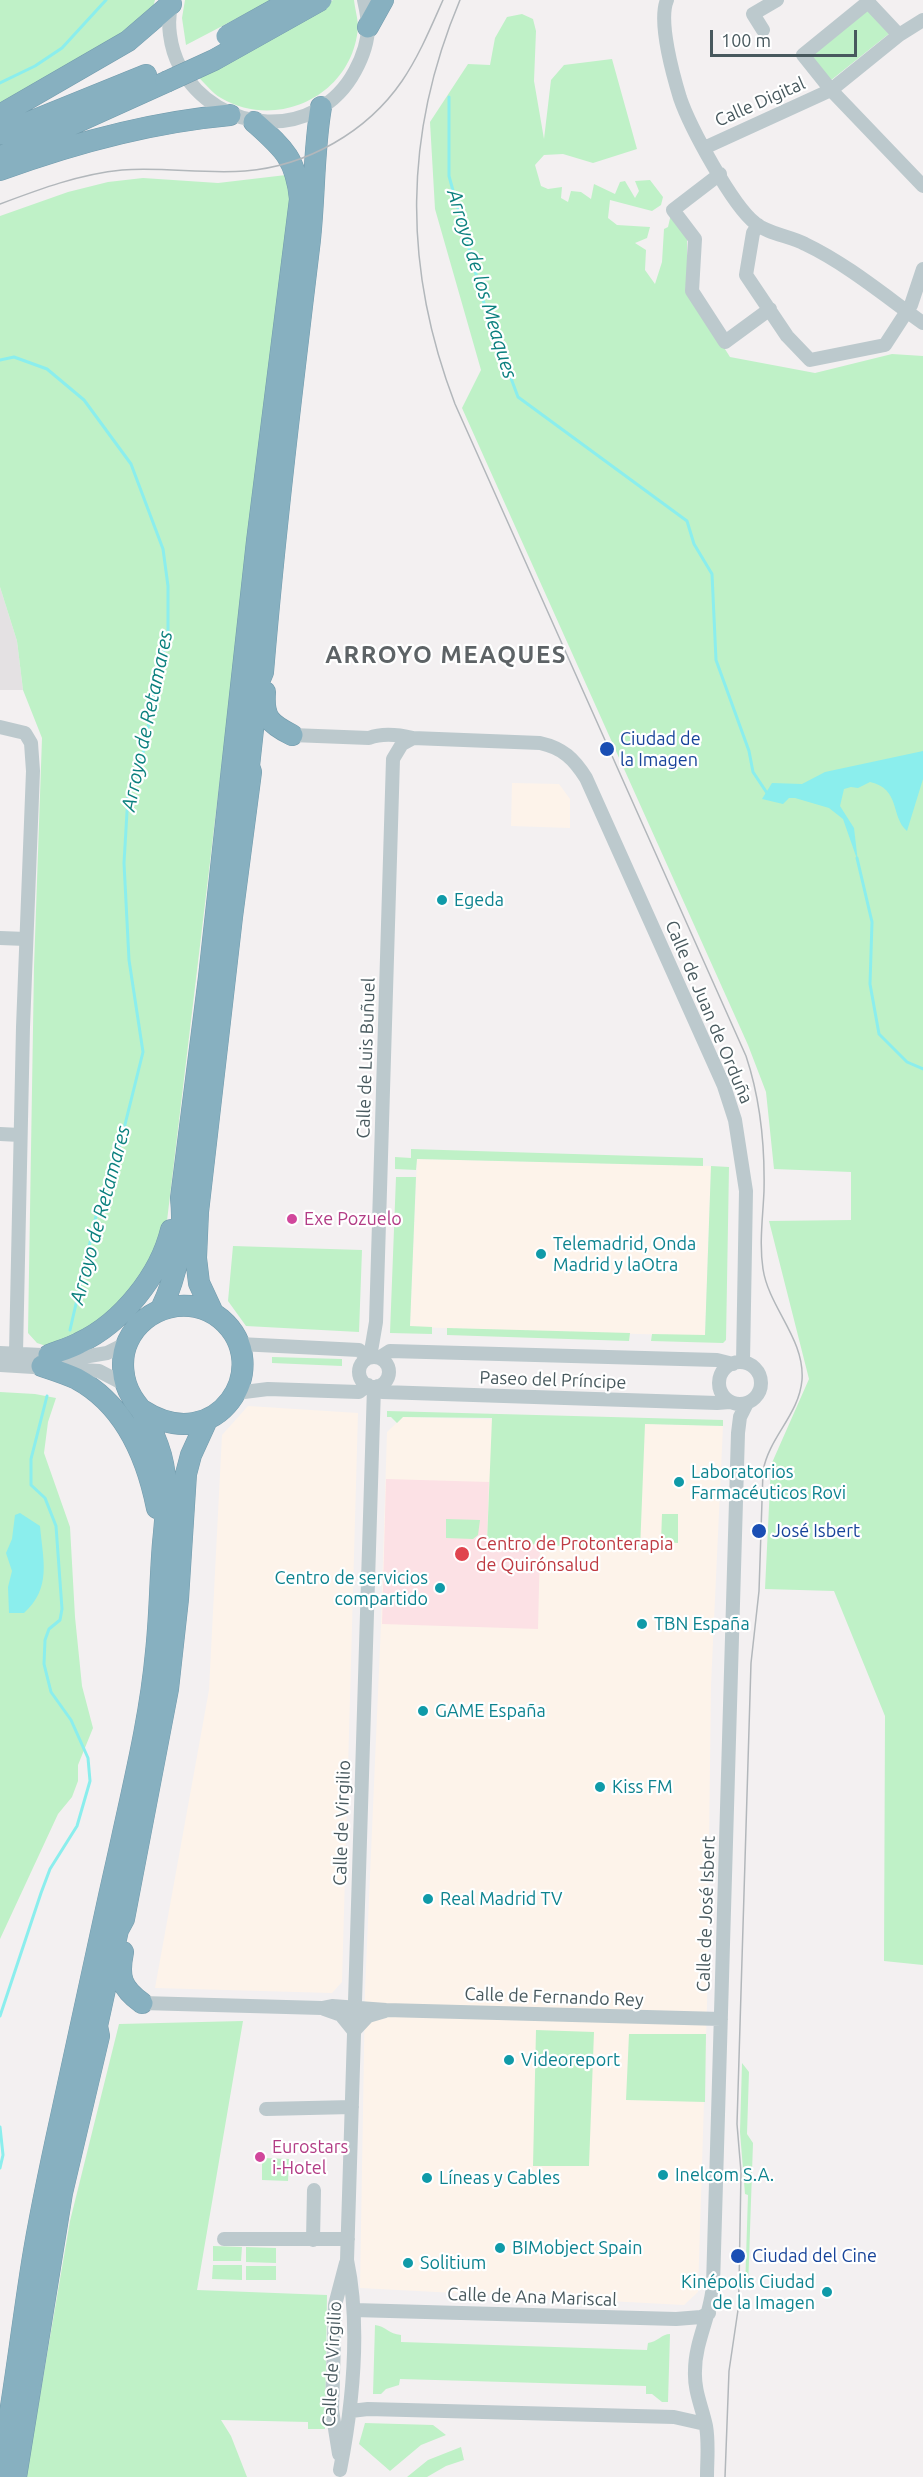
<!DOCTYPE html>
<html>
<head>
<meta charset="utf-8">
<style>
	body { margin:0 }
	#map { position:relative; width:923px; height:2477px; overflow:hidden; background:#f3f0f1; font-family:Ubuntu,sans-serif }
	canvas { display:block }
	.scale { position:absolute; left:710px; top:30px; width:147px; height:27px; box-sizing:border-box; border:3px solid #48595e; border-top:0; padding-left:8px; font-size:18px; line-height:21px; white-space:nowrap; color:#48595e; -webkit-text-stroke:4px #fff; paint-order:stroke }
</style>
</head>
<body>
<div id="map">
<canvas width="923" height="2477"></canvas>
<div class="scale">100 m</div>
</div>
<script>
const c = document.querySelector('canvas').getContext('2d');
c.lineJoin = 'round';
function fill(path, color) { c.fillStyle = color; c.fill(path, 'evenodd'); }
function strokePath(path, color, width, dash) { c.strokeStyle = color; c.lineWidth = width; c.lineCap = dash ? 'butt' : 'round'; c.setLineDash(dash || []); c.stroke(path); }
function drawText(font, color, halo, rows, align = 'center') {
  c.font = font + ' Ubuntu,sans-serif'; c.lineWidth = 4.5; c.setLineDash([]); c.textBaseline = 'middle'; c.strokeStyle = halo; c.fillStyle = color; for (const [text, x, y, turn = 0] of rows) {
    c.save(); c.translate(x, y); c.rotate((+turn || 0) * Math.PI / 180); c.textAlign = isNaN(turn) ? turn : align; if (halo) c.strokeText(text, 0, 0); c.fillText(text, 0, 0); c.restore();
  }
}
fill(new Path2D(`
	M512 783 559 784 570 799V828L511 826Z
	M417 1159 711 1166 705 1336 410 1327Z
	M248 1406 358 1413 342 1982 332 1993 155 1988 209 1690 222 1435Z
	M403 1417 723 1426 711 1685 707 2006 698 2292 684 2305 360 2288 365 1990 381 1624 387 1432Z`), '#fdf3ea');
fill(new Path2D(`
	M0 587 17 641 23 690H0Z`), '#e4e1e3');
fill(new Path2D(`
	M386 1479 489 1482 487 1542 540 1545 538 1629 382 1624Z`), '#fce1e5');
fill(new Path2D(`
	M0 0H155L152 11 89 60 0 104Z
	M185 0H272L186 45 182 18Z
	M333 0H354C355 9 358 19 358 27 353 95 278 131 221 98 212 93 205 83 197 76L276 36Z
	M866 8 890 33 830 81 809 57Z
	M522 14 533 19 536 31 534 81 544 139 551 80 564 65 612 59 637 149 593 163 563 154 544 155 535 165 541 186 548 189 562 187 561 198 568 202 571 191 581 192 591 199 594 184 615 194 620 182 625 181 635 198 639 191 635 181 650 180 663 197 661 205 652 211 610 200 608 218 617 225 650 227 647 238 635 243 646 250 645 270 655 284 662 262 664 229 668 227 671 214 687 239V289L730 357 815 373 892 354 923 356V1965L884 1961 885 1716 834 1591 765 1589 771 1465 809 1379 769 1221 851 1220V1172L774 1169 766 1092 748 1045 462 408 481 370 435 209 430 122 468 64 490 65 495 38 507 17Z
	M286 175 290 195 166 1229 159 1248 114 1313 52 1348 37 1343 28 1333 34 967 42 738 23 690 17 641 0 587V216L68 192 108 182 143 178 218 183Z
	M411 1149 703 1158V1166L417 1159 416 1170 395 1169V1157L411 1158Z
	M711 1166 729 1167 726 1340 723 1343 651 1341 652 1334 705 1335Z
	M396 1177H416L410 1326 432 1327V1334L390 1333Z
	M233 1246 362 1250 359 1332 246 1326 228 1301Z
	M447 1328 630 1333 629 1341 447 1335Z
	M272 1357 342 1359V1366L272 1363Z
	M0 1392 35 1394 56 1398 48 1422 44 1453 70 1527 75 1617 82 1686 93 1728 78 1765V1781L72 1797 58 1814 0 1939Z
	M387 1411 723 1420V1426L645 1424 640 1550 487 1542 492 1418 403 1417 397 1423 391 1417H387Z
	M662 1514H678V1543L661 1542Z
	M446 1519 480 1520 478 1535 473 1539 446 1538Z
	M243 2021 197 2290 327 2295 325 2429H308V2422L221 2420 231 2436 247 2477H26L70 2221 119 2024Z
	M536 2030 594 2032 589 2166H533Z
	M629 2034H706L705 2102 626 2100Z
	M742 2063 749 2072 747 2134 753 2143 748 2289H745L748 2195 745 2194 740 2132Z
	M262 2158 289 2159 288 2181 262 2180Z
	M213 2246 242 2247 241 2261H213Z
	M246 2247 276 2248V2263L246 2262Z
	M213 2265H242V2280L212 2279Z
	M246 2266H276V2280H246Z
	M375 2325C385 2326 389 2334 401 2335V2342L647 2350 648 2343C657 2342 662 2334 670 2334L668 2402H662L652 2394H646V2386L400 2379 399 2385 386 2389 381 2394H373Z
	M365 2423 433 2425 446 2435 421 2445 390 2471 359 2444Z
	M461 2447 464 2460 446 2466 427 2477H407L428 2460Z`), '#bff1c7');
fill(new Path2D(`
	M923 751V779L907 831C890 816 901 789 870 782L858 788 851 787 844 789 840 806 854 828 858 862 843 819 829 808 795 798H789L783 804 762 799 772 783 802 784 825 772Z
	M20 1513 40 1526C43 1560 52 1588 24 1613H9L8 1587 12 1571 6 1553 12 1539 15 1515Z`), '#8beeed');
strokePath(new Path2D(`
	M0 83 35 66 62 48 106 0
	M449 97V176L487 314 518 397 687 521 694 544 712 574 716 660 749 751 753 772 767 793
	M0 360 14 357 47 369 84 400 131 464 163 549 168 586V638L156 677 145 747 128 795 124 863 129 960 143 1052 112 1177 97 1212 70 1330
	M857 858 872 922 870 984 879 1034 907 1062 923 1069
	M0 2016 41 1893 50 1869 77 1826 90 1781 88 1758 71 1720 51 1692 44 1664 45 1640 49 1629 60 1620 62 1609 56 1526 45 1498 31 1485V1459L47 1396
	M0 2127 3 2155 0 2168`), '#8beeed', 3);
const highway = new Path2D(`
	M368 27 383 0
	M0 115 128 41 171 4
	M0 134 146 75
	M0 157 166 82
	M0 170C74 143 152 122 230 115
	M265 692C263 718 270 724 292 735
	M161 1309C177 1276 185 1235 181 1198L209 977 257 541 300 199C296 158 283 148 254 122
	M213 1313 199 1283 196 1258 198 1212 232 917 251 772 249 766 258 684 263 672C275 530 292 389 309 248 315 201 313 153 321 107
	M49 1355C59 1351 70 1348 79 1343 122 1323 160 1275 171 1230
	M42 1366C54 1370 67 1374 77 1379 125 1405 147 1458 157 1508
	M123 1952C118 1977 121 1988 142 2003
	M0 2473C13 2403 21 2333 32 2263 40 2212 51 2162 62 2112 81 2023 100 1935 120 1847 134 1782 150 1718 156 1652 160 1616 160 1579 163 1543 166 1513 169 1485 161 1455 157 1441 151 1428 144 1415 141 1408 135 1403 132 1397 122 1381 120 1358 128 1341 144 1306 191 1294 221 1319 276 1366 217 1459 142 1410
	M16 2477 62 2193 99 2036 97 2026 118 1930 124 1919 168 1689 178 1599 186 1474 191 1455 207 1420`);
strokePath(highway, '#729bac', 22);
strokePath(new Path2D(`
	M667 0C658 21 673 75 680 98 690 127 732 205 755 223 768 234 790 236 805 244 847 264 885 296 923 323
	M172 1C166 22 170 48 180 67 217 136 317 142 355 71 362 58 368 43 368 27 368 18 366 9 364 0
	M763 30 753 14 777 0
	M899 35 868 2 803 55 831 90 923 186
	M704 148 831 90 899 35 923 20
	M720 174 673 210 695 239 692 291 725 342 770 309
	M758 225 753 233 746 275 787 336 810 360 885 345 911 305 923 269
	M0 727 25 733 31 743 33 771 23 1027 16 1353
	M292 735 369 738C382 733 400 735 413 738L540 743C563 748 574 759 586 778L724 1086 735 1120 746 1191 743 1362
	M0 938 26 939
	M0 1134 20 1135
	M239 1344 359 1350 368 1358
	M0 1353 83 1357 107 1353 127 1343
	M370 1357 376 1322 393 759 402 744 413 738
	M359 1372a15 15 0 1 1 30 0a15 15 0 1 1-30 0Z
	M379 1358 390 1351 717 1360 733 1364
	M719 1383a21 21 0 1 1 42 0a21 21 0 1 1-42 0Z
	M0 1365 99 1371 126 1385
	M378 1386 382 1392 717 1403 730 1402
	M236 1393 268 1389 359 1392 368 1385
	M142 2003 322 2008 332 2006 386 2010 721 2019
	M324 2009 341 2015 354 2031 368 2016 385 2011
	M266 2109 352 2107
	M224 2239H348
	M313 2240 314 2190
	M354 2310 676 2319 701 2317 709 2313
	M351 2411 368 2409 674 2417 705 2424
	M339 2454 332 2410 335 2305 346 2263
	M340 2470C353 2403 361 2327 347 2260L374 1387
	M707 2477C707 2460 709 2443 706 2426 702 2407 694 2391 695 2371 695 2341 711 2315 713 2285L738 1433 740 1417 747 1403`), '#bcc9cd', 14);
strokePath(highway, '#87b0c0', 21);
strokePath(new Path2D(`
	M460 0C403 135 403 268 455 404L746 1056C761 1101 765 1144 764 1191 763 1216 759 1243 763 1269 769 1308 805 1339 802 1380 799 1415 769 1437 763 1471L759 1591 751 1663 737 2124 741 2172 739 2286 738 2310 729 2371 725 2477
	M0 204C40 189 80 174 122 170 163 167 204 174 245 171 307 166 367 132 402 81 419 56 431 27 443 0`), '#b2b7bb', 1.5);
const highwayBridge = new Path2D(`
	M227 36 292 0
	M166 82 214 60 321 0`);
strokePath(highwayBridge, '#729bac', 22, []);
strokePath(highwayBridge, '#87b0c0', 21);
for (const [x, y, r, color] of [
	[607,749,8,"#1a4fb4"],
	[442,900,6,"#0f9aa8"],
	[292,1219,6,"#d1479c"],
	[541,1254,6,"#0f9aa8"],
	[679,1482,6,"#0f9aa8"],
	[759,1531,8,"#1a4fb4"],
	[462,1554,8,"#e0444e"],
	[440,1588,6,"#0f9aa8"],
	[642,1624,6,"#0f9aa8"],
	[423,1711,6,"#0f9aa8"],
	[600,1787,6,"#0f9aa8"],
	[428,1899,6,"#0f9aa8"],
	[509,2060,6,"#0f9aa8"],
	[260,2157,6,"#d1479c"],
	[663,2175,6,"#0f9aa8"],
	[427,2178,6,"#0f9aa8"],
	[500,2248,6,"#0f9aa8"],
	[738,2256,8,"#1a4fb4"],
	[408,2263,6,"#0f9aa8"],
	[827,2292,6,"#0f9aa8"]
]) { const dot = new Path2D(); dot.arc(x, y, r, 0, 2 * Math.PI); c.fillStyle = color; c.fill(dot); strokePath(dot, '#fff', 2); }
drawText('18px', '#48595e', '#fff', [
	["Calle Digital",760,102,-24],
	["Calle de Juan de Orduña",709,1012,67],
	["Calle de Luis Buñuel",366,1058,-88],
	["Paseo del Príncipe",553,1380,2],
	["Calle de Virgilio",342,1823,-88],
	["Calle de José Isbert",706,1914,-88],
	["Calle de Fernando Rey",554,1997,2],
	["Calle de Ana Mariscal",532,2297,2],
	["Calle de Virgilio",332,2364,-87]
]);
drawText('18px', '#164399', '#fff', [
	["Ciudad de",620,739],
	["la Imagen",620,760],
	["José Isbert",772,1531],
	["Ciudad del Cine",752,2256]
], 'left');
drawText('18px', '#0d838f', '#fff', [
	["Egeda",454,900],
	["Telemadrid, Onda",553,1244],
	["Madrid y laOtra",553,1265],
	["Laboratorios",691,1472],
	["Farmacéuticos Rovi",691,1493],
	["Centro de servicios",428,1578,"right"],
	["compartido",428,1599,"right"],
	["TBN España",654,1624],
	["GAME España",435,1711],
	["Kiss FM",612,1787],
	["Real Madrid TV",440,1899],
	["Videoreport",521,2060],
	["Inelcom S.A.",675,2175],
	["Líneas y Cables",439,2178],
	["BIMobject Spain",512,2248],
	["Solitium",420,2263],
	["Kinépolis Ciudad",815,2282,"right"],
	["de la Imagen",815,2303,"right"]
], 'left');
drawText('18px', '#b23c85', '#fff', [
	["Exe Pozuelo",304,1219],
	["Eurostars",272,2147],
	["i-Hotel",272,2168]
], 'left');
drawText('18px', '#be3a42', '#fff', [
	["Centro de Protonterapia",476,1544],
	["de Quirónsalud",476,1565]
], 'left');
drawText('italic 20px', '#0b807e', '#fff', [
	["Arroyo de los Meaques",482,284,73],
	["Arroyo de Retamares",147,721,-78],
	["Arroyo de Retamares",100,1215,-75]
]);
c.letterSpacing = '1.5px';
drawText('bold 24px', '#5d6366', '#fff', [
	["ARROYO MEAQUES",446,655]
]);
c.letterSpacing = '0px';
</script>
</body>
</html>
